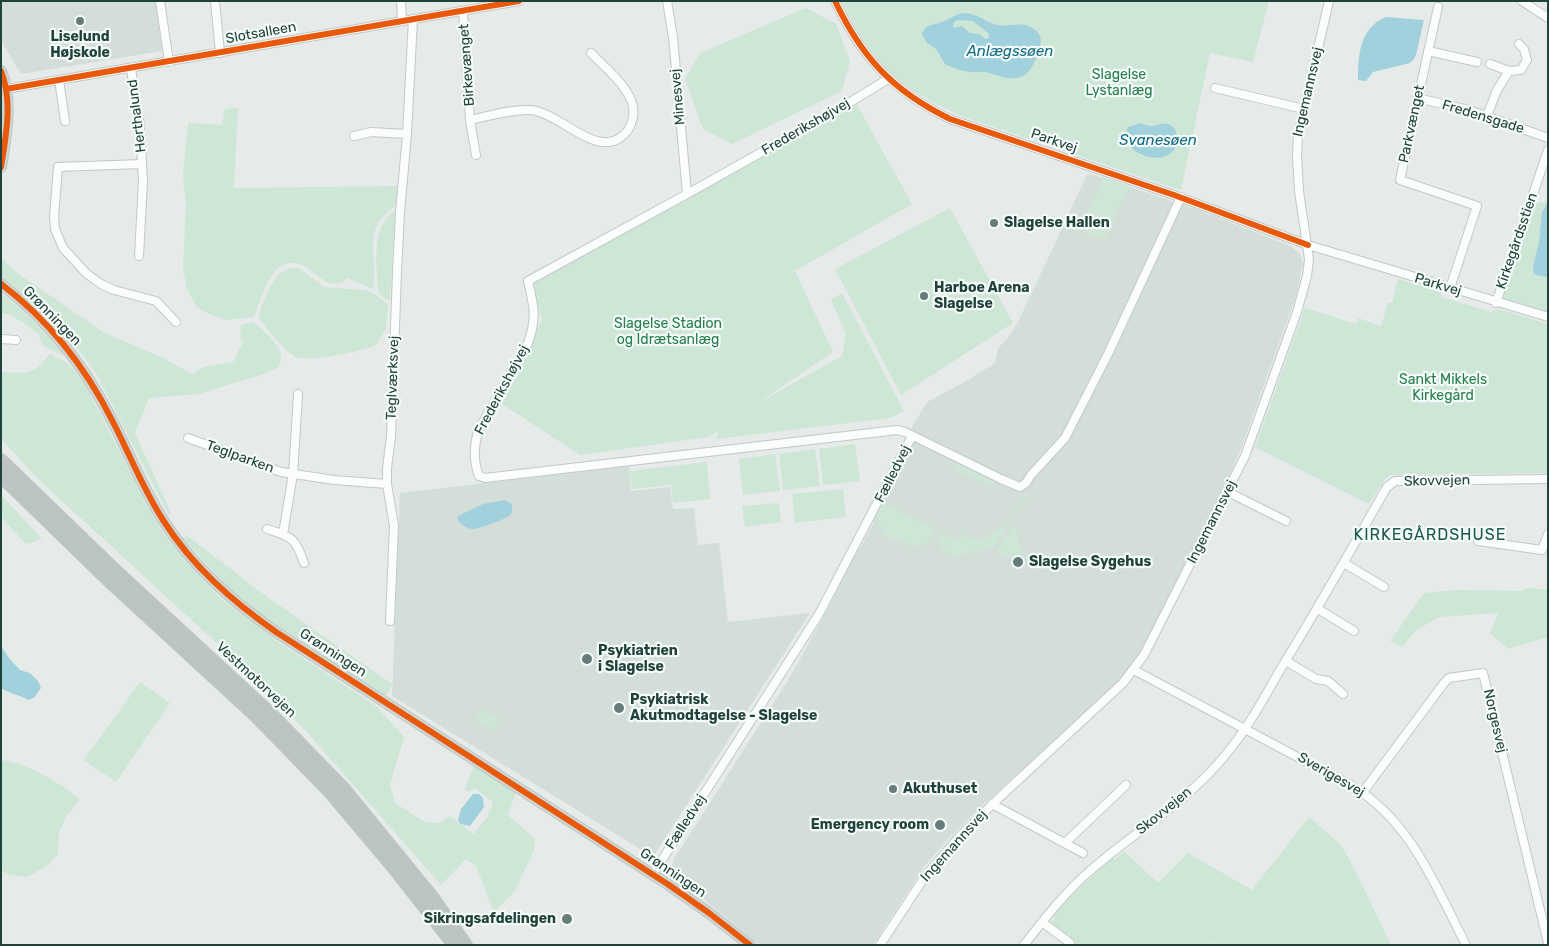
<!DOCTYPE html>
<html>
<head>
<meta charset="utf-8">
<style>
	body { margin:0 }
	#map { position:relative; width:1549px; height:946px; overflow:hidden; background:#e6ebe9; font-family:Rubik,sans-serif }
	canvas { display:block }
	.frame { position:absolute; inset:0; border:2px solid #20423b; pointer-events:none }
</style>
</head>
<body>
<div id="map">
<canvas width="1549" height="946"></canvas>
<div class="frame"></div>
</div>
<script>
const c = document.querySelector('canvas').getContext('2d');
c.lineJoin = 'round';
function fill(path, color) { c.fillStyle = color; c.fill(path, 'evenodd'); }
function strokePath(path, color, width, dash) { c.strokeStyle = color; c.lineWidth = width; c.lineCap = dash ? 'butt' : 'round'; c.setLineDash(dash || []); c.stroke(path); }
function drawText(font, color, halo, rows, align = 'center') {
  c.font = font + ' Rubik,sans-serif'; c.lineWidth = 4.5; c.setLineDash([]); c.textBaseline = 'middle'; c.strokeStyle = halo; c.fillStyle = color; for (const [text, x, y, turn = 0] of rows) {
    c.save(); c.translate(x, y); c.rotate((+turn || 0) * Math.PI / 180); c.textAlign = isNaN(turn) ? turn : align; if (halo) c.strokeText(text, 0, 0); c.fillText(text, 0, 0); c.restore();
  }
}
fill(new Path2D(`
	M1 1H155L162 51 21 74 1 41Z
	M1090 174 1193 208 1290 246 1300 253 1303 264 1296 296 1242 446 1221 493 1143 651 1128 670 1109 691 985 803 949 838 924 867 873 945H760L707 902 693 885 675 873 672 867 674 859 790 677 831 603 854 556 862 545 874 522 873 519 909 447 912 427 927 402 968 380 995 363 998 348 1007 339 1017 324 1087 175Z
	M629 466 631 491 670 487 673 509 694 508 698 545 719 543 728 622 810 613 653 857 392 696 400 493Z`), '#d3ded9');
fill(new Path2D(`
	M841 1H1269L1253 62 1210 53 1181 190 964 117C939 106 915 94 894 76 872 56 855 28 841 1Z
	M806 8 836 24 850 61 842 91 732 144 703 129 685 79 700 53Z
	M857 105 912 204 795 271 833 352 756 404 842 356 846 334 831 300 842 293 904 411 890 418 716 439 719 430 708 437 580 455 502 404 542 319 530 283Z
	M238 108 234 188 398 186 396 204C392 209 386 213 382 218 365 238 378 266 373 289L347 278 344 282C327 286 326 282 313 272 275 244 265 288 254 317L225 320 209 314 197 307 187 289 183 269 186 205 183 175 188 123 222 125 225 109Z
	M1103 177 1129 186 1105 240 1080 230Z
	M1534 200 1539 203 1548 201V312L1501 298Z
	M950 208 1013 323 901 395 835 269Z
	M395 210 390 300C385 300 381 295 378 291 377 264 370 229 395 210Z
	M1 258 16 272 103 332 163 358 192 374 203 367 233 362 243 342 240 337 241 325 252 322C261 327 281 346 281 356 282 360 279 364 277 368L260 375 199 394 149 398 135 433 171 513 169 515 96 373 67 334 34 302 1 276Z
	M293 268H299L324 287 365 290 376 295 388 304 386 329 375 346C359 351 307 364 294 356 284 351 267 328 259 319V313C267 296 272 271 293 268Z
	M1398 279 1441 292V297L1491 312 1499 309 1548 324V473L1390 475 1385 479 1369 504 1255 447 1305 308 1356 324 1358 318 1381 326 1388 303H1392Z
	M1 294C26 312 46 332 65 356L43 346 38 333 11 315 1 313Z
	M50 354 64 361 73 369 86 386 146 504 163 533 185 561 220 598 278 642 376 706 404 737 390 785 395 803 425 822 439 823 450 816 473 834 487 818 493 802 475 788 469 792 464 790 474 766 516 792 508 815 535 839 534 850 515 891 494 912 476 866 466 859 441 885 306 731 233 658 36 477 1 438V372C28 373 32 376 50 354Z
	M855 444 860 481 823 485 819 449Z
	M815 449 820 486 783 490 779 454Z
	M775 454 780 491 743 495 739 459Z
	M958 461 998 481 992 484 991 487 954 469Z
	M707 462 710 499 673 503 671 485 632 489 630 471Z
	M843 489 846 517 795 523 792 494Z
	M1025 493 1026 496 993 548 955 556 940 547 938 540 942 532 958 540 961 534C996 550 1009 518 1025 493Z
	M1 495 42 539 26 544 1 517Z
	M883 502 935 528 925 544 914 547 884 536 876 516Z
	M779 503 781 522 745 527 742 506Z
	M1015 524 1021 555C1012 560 1006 558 998 553V549Z
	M186 535 266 596 392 684 386 696 266 618 225 584 184 539Z
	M1528 588 1548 590V637L1508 649 1490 633 1498 613 1439 617 1415 631 1402 647 1390 641 1424 593 1457 590 1520 591Z
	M140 682 170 703 116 782 84 760Z
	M482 709 500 720 492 731 475 720Z
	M1 760C28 763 60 783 80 800L67 815 59 833 58 854 49 864 28 877 10 875 1 870Z
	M1309 817 1341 845 1354 868 1391 945H1216L1213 942 1211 945H1070L1046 928 1055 918 1053 916 1073 894 1113 857 1115 859 1124 851 1158 883 1188 853 1252 890Z`), '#cde6d6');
fill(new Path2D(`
	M965 13C979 14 985 22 997 25 1007 27 1018 22 1028 26 1047 33 1041 47 1035 61 1032 67 1029 73 1023 76 1011 82 998 75 986 72 981 71 976 73 971 72 963 71 952 68 945 64L936 49 927 43 922 34C927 23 932 26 942 22 951 19 953 15 965 13ZM957 20 973 21 988 33 989 38 985 39 979 34 970 33 962 26 954 28 953 24Z
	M1386 17 1424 20 1416 55 1414 59 1410 63 1373 72 1366 81 1358 80C1358 55 1360 27 1386 17Z
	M1140 123C1144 124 1147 126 1151 126 1158 126 1163 121 1170 125 1175 127 1177 133 1177 138 1177 174 1114 155 1128 127Z
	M1548 202V277L1536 275 1534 273 1533 267 1539 242 1542 212Z
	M505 500 512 504C512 508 513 512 510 515 506 519 479 529 473 529 466 529 460 524 457 518L460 515 483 504Z
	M1 646 9 658 20 670 30 673 38 681 41 688 34 698 28 700C20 695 10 694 1 688Z
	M473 794H479L483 798 484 807 470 826 460 824 458 820 461 809Z`), '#a2d1de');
const minor = new Path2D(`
	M160 1 169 62
	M215 1 220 53
	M401 1 402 21
	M667 1 673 37 687 194
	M835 1C862 58 893 91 950 119L1174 195 1308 245 1548 317
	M1522 1 1548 18
	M1438 7 1400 180 1477 206 1450 288
	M463 11 470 120 476 155
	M1428 51 1477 62
	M1490 64 1509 71 1521 70 1527 60 1524 49 1519 44
	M131 69 140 126 143 181 139 256
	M888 79 844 106 687 194 528 281C534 306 537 318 528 343L478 431C474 446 473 461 479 476L485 478 897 430 905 432 1001 479 1020 487 1026 483 1031 475 1065 438 1108 354 1181 197
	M59 80 65 121
	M1215 88 1304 109
	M6 89 519 1
	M1417 98 1469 110 1548 138
	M1487 116 1497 90 1509 71
	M470 120C489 116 511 109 531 110 560 113 595 157 621 137 627 133 630 128 632 121 641 95 607 70 591 53
	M354 136 371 132 407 134
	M142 164 58 167 54 217 55 229 63 248 87 274 101 284 114 290 156 301 176 322
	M1496 303 1548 150
	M1 339 16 340
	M188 438 281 472 334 480 387 484
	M1228 492 1286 521
	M267 529C292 537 295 537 304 563
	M283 534 293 474 298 394
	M1478 541 1542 550 1548 534
	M1344 563 1384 587
	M1318 609 1354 631
	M390 621 394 526 387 484V468L391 437 397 271 400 213 407 134 413 19
	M1286 661 1316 679 1328 681 1343 694
	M1134 670 1352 786C1411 821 1436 887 1466 945
	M1363 792 1444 683 1449 678 1483 673 1548 943
	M992 804 1083 853
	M1065 843 1126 785
	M653 874 819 614 912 436
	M1042 922 1070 943
	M880 945 924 878 958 838 1001 796 1123 683 1144 655 1245 456 1297 312 1307 276 1309 259 1299 191 1297 156 1298 135 1329 1
	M1024 945C1045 918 1066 891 1092 869 1137 830 1190 800 1227 753 1248 728 1264 698 1280 670 1317 610 1352 548 1387 487L1395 481 1548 479`);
const major = new Path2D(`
	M1 71C13 101 6 136 1 167
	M1 284C50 321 86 368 113 422 130 455 143 489 163 520 192 566 232 601 276 632L669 885 709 913 750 945`);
const highway = new Path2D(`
	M1 460 118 573 273 716 344 789 433 898 466 945
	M1 476 107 579 256 716 329 791 393 867 454 945`);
strokePath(minor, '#c3c8c6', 10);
strokePath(major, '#bdc7c5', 12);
strokePath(highway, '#bdc7c5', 14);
strokePath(minor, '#fbfcfc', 8);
strokePath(major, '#cdd7d5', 10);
strokePath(highway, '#bbc4c3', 11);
strokePath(new Path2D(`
	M835 1C862 58 893 91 950 119L1174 195 1308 245
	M1 71C13 101 6 136 1 167
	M6 89 519 1
	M1 284C50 321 86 368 113 422 130 455 143 489 163 520 192 566 232 601 276 632L669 885 709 913 750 945`), '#e8590c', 6);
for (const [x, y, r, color] of [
	[80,21,5,"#657d78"],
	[994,223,5,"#657d78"],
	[924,296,5,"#657d78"],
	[1018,562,6,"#657d78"],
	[587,659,6,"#657d78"],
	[619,708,6,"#657d78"],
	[893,789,5,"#657d78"],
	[940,825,6,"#657d78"],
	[567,919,6,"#657d78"]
]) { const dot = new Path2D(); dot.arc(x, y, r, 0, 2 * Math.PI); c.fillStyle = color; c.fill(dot); strokePath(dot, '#f4faf7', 2); }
drawText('14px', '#20423b', '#f4faf7', [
	["Slotsalleen",261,33,-10],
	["Birkevænget",467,65,-94],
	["Ingemannsvej",1308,92,-77],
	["Minesvej",678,97,-95],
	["Herthalund",137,116,-97],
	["Fredensgade",1483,117,17],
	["Parkvænget",1412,124,-78],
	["Frederikshøjvej",806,127,-30],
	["Parkvej",1054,141,19],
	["Kirkegårdsstien",1517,241,-71],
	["Parkvej",1438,285,17],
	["Grønningen",52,316,46],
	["Teglværksvej",393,378,-88],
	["Frederikshøjvej",502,390,-62],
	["Teglparken",240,457,20],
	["Fælledvej",893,474,-63],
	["Skovvejen",1437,481,-1],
	["Ingemannsvej",1212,522,-63],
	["Grønningen",333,653,33],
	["Vestmotorvejen",256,680,43],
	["Norgesvej",1495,721,77],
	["Sverigesvej",1331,775,30],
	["Skovvejen",1164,811,-39],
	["Fælledvej",686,822,-57],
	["Ingemannsvej",954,846,-48],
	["Grønningen",673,873,34]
]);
drawText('bold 14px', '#20423b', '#f4faf7', [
	["Liselund",80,37,"center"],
	["Højskole",80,53,"center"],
	["Slagelse Hallen",1004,223],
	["Harboe Arena",934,288],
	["Slagelse",934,304],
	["Slagelse Sygehus",1029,562],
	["Psykiatrien",598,651],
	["i Slagelse",598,667],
	["Psykiatrisk",630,700],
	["Akutmodtagelse - Slagelse",630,716],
	["Akuthuset",903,789],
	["Emergency room",929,825,"right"],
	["Sikringsafdelingen",556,919,"right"]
], 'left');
drawText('14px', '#257e4e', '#f4faf7', [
	["Slagelse",1119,75],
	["Lystanlæg",1119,91],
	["Slagelse Stadion",668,324],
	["og Idrætsanlæg",668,340],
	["Sankt Mikkels",1443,380],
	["Kirkegård",1443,396]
]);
drawText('italic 15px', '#136a85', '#f4faf7', [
	["Anlægssøen",1010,52],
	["Svanesøen",1158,141]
]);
c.letterSpacing = '1px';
drawText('16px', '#19574c', '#f4faf7', [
	["KIRKEGÅRDSHUSE",1430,535]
]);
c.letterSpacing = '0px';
</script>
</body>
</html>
